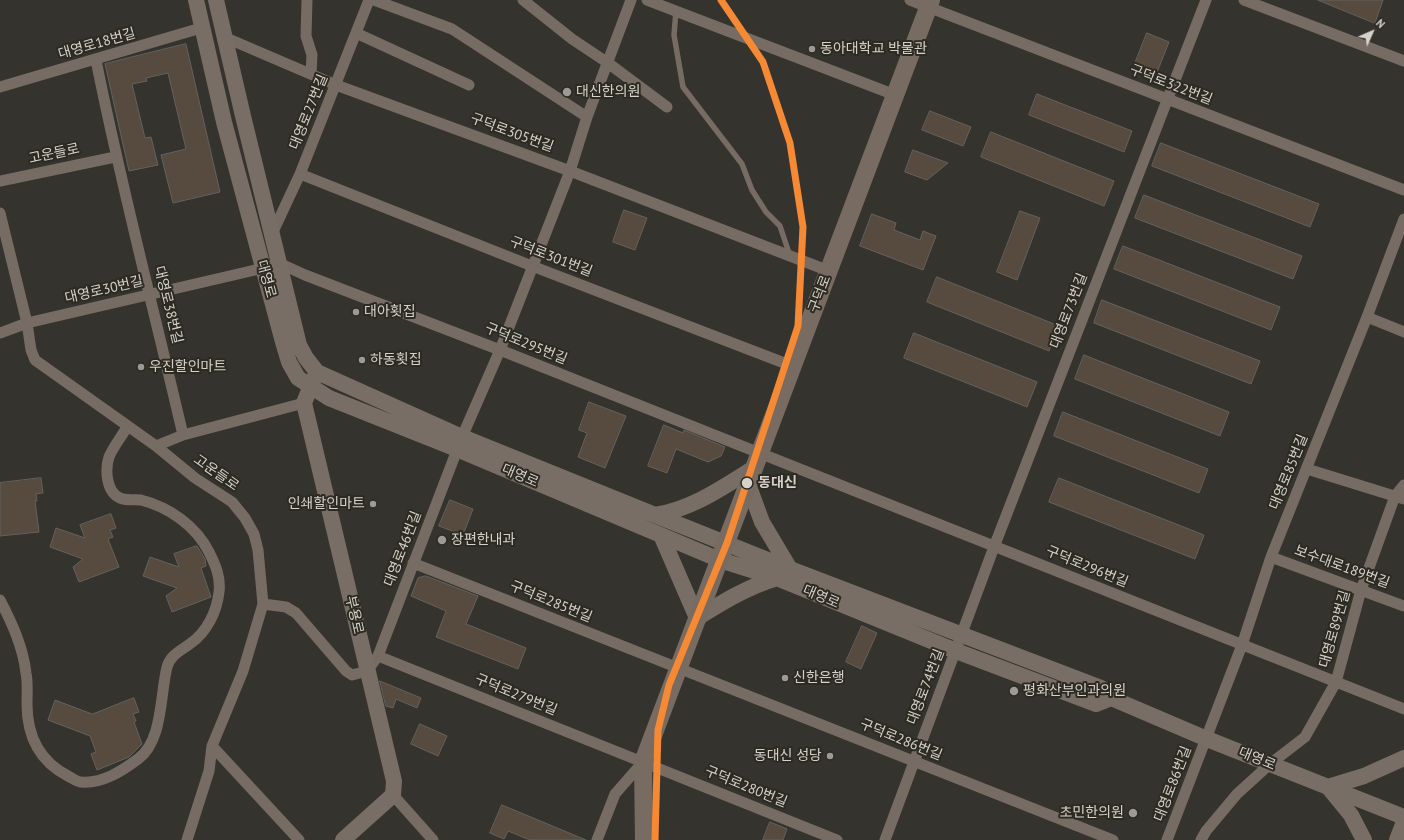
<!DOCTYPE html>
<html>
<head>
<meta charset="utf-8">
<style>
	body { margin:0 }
	#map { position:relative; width:1404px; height:840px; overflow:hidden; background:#34332e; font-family:"PT Sans",sans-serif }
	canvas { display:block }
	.north { position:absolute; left:1352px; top:12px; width:40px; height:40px; -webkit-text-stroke:3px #2d2a21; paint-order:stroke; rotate:45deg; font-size:11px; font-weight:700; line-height:16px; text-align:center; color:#d5d2cd }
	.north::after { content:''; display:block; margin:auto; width:14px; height:18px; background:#d5d2cd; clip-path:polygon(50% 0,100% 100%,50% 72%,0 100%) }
</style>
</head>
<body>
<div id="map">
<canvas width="1404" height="840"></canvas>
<div class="north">N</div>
</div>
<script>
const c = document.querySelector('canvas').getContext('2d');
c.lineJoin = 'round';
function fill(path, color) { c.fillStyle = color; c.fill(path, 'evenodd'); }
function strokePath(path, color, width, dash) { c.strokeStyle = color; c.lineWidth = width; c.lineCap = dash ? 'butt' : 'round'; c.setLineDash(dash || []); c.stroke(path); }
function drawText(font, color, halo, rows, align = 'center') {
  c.font = font + ' "PT Sans","Noto Sans KR",sans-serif'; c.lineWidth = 4; c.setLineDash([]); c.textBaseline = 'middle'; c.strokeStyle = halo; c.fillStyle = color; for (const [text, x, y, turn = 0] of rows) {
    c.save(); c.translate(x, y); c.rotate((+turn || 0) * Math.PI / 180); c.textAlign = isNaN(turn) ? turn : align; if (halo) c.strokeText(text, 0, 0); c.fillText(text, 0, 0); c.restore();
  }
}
const building = new Path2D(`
	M1318 0H1383L1375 23Z
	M1147 33 1169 42 1156 75 1134 66Z
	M186 44 220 192 173 203 161 155 186 149 168 73 146 78 147 81 132 84 145 138 151 137 158 165 129 171 105 64Z
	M1037 94 1132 131 1124 152 1029 115Z
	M930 111 971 127 963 146 922 130Z
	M991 132 1114 181 1104 206 981 157Z
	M1161 143 1319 204 1310 227 1152 166Z
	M913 150 948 163 927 180 905 172Z
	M1144 195 1302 256 1293 279 1135 218Z
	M624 210 647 218 635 250 613 242Z
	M1020 211 1040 218 1017 280 997 272Z
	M872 214 896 223 894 230 920 240 923 231 936 236 923 270 860 246Z
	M1123 246 1280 307 1271 330 1114 269Z
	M937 277 1059 326 1049 351 927 302Z
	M1102 300 1260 361 1251 384 1094 323Z
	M914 333 1037 382 1027 407 904 358Z
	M1084 355 1229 412 1220 436 1075 379Z
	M589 402 626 416 605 468 578 457 587 433 579 430Z
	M1063 412 1208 469 1199 493 1054 436Z
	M664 425 683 433 684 430 725 447 721 456 708 462 676 449 667 473 648 466Z
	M41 478 43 493 36 494 37 501H35L39 532 0 536V483Z
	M1059 478 1204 535 1195 559 1049 502Z
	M450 500 473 509 463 535 439 526Z
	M111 514 116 528 110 530 113 537 108 539 119 567 79 582 73 567 83 559 50 547 56 528 85 538 80 525Z
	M197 546 205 559 206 566 201 568 211 597 172 612 166 596 177 588 143 576 150 557 179 567 174 554Z
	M426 576 478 596 466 624 526 648 518 669 436 637 446 611 411 596 418 578Z
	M862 626 877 633 861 669 846 662Z
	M380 681 421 698 417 708 396 699 393 708 386 706Z
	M134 698 139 712 133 714 136 721 134 722 142 744 129 757 97 770 91 754 96 752 90 736 48 720 55 700 92 714Z
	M420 724 447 736 438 756 411 744Z
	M502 805 586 840H530L508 831 504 839 490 833Z
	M770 822 787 829 783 840H763Z`);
fill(building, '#564b3e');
strokePath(building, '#64625f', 1);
strokePath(new Path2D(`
	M676 11 674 35 683 87 742 164 752 190 766 212 780 226 790 256`), '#766c64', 5.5);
strokePath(new Path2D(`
	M307 0 306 36 312 55 311 74
	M374 0 452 29 587 117
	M523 0 572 39 608 63 667 107
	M647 0 895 95
	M910 0 1404 190
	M1244 0 1404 61
	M356 33 469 85
	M224 37 336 85 570 171 829 271
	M96 60C121 186 154 310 183 435
	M0 87 201 28
	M300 174 532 266 792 366
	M0 181 115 157
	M0 213 27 323 31 350 35 360 156 446 195 478 232 502 245 518 254 534 258 550 263 604 243 671 212 746 209 771 187 840
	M272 234 300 174 369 0
	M1367 317 1404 332
	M0 333 27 323 281 264 305 275 500 350 1404 709
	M156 446 183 435 304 403
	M1307 469 1404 499
	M1271 557 1404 606
	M413 563 1113 840
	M0 600C12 623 23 647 26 673 28 683 27 694 27 704 27 736 39 761 68 776 72 778 77 782 81 782 102 784 122 771 138 759 163 741 160 695 167 667 171 654 181 651 191 643 207 632 217 611 219 592 221 577 215 564 209 552 196 526 169 507 141 500 134 499 126 501 120 498 106 492 105 469 109 457 113 447 122 436 127 427
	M263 604 286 607 296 613 346 671 352 675 367 671 378 656 462 437 500 350 570 171 587 117 631 0
	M378 656 837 840
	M212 746 299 840
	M393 795 433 840
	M597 840 615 794 643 762
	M885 840 994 547 1206 0
	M1167 840 1242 645 1271 557 1367 317 1404 219
	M1201 840 1206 831 1237 794 1270 764 1305 737 1336 682 1361 590 1395 496 1404 485`), '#766c64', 11);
strokePath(new Path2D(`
	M196 0 224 122 283 342 289 362 298 378 329 398 457 449 720 560 777 578 956 651 1096 704 1111 698
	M216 0 243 116 299 345 306 358 317 372 462 437 655 515 790 569 1101 688 1111 698 1207 739 1404 817
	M314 378 304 403 394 781 393 795 343 840
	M748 484 762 522 790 569
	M655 515C692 509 722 488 754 468
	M661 535 697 618C723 602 747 587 777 578
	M1364 840 1351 815 1328 787 1364 776 1404 758
	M1397 840 1404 822`), '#796e65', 16);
strokePath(new Path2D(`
	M644 840 643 762 931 0`), '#776b62', 18);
strokePath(new Path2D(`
	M655 840 658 730 669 685 727 543 798 326 803 227 790 143 763 62 721 0`), '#f68933', 7);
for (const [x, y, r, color] of [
	[812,49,4,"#9d9a95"],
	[567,92,5,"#9d9a95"],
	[356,312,4,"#9d9a95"],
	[362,360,4,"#9d9a95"],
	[141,367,4,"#9d9a95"],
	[747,483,6,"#d5d2cd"],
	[373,504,4,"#9d9a95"],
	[442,540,5,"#9d9a95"],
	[785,678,4,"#9d9a95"],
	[1014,691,5,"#9d9a95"],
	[830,756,4,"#9d9a95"],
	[1133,813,5,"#9d9a95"]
]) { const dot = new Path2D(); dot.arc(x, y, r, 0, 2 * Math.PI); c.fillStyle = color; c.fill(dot); strokePath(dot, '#2d2a21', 1.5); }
drawText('14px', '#d5d2cd', '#2d2a21', [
	["대영로18번길",97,44,-16],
	["구덕로322번길",1171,85,21],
	["대영로27번길",309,112,-68],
	["구덕로305번길",512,133,20],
	["고운들로",54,154,-12],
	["구덕로301번길",551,257,21],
	["대영로",266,279,75],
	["대영로30번길",104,290,-13],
	["구덕로",820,294,-69],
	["대영로38번길",168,305,76],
	["대영로73번길",1069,311,-69],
	["구덕로295번길",526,344,22],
	["대영로85번길",1289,472,-68],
	["고운들로",216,473,35],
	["대영로",520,476,23],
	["대영로46번길",403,549,-69],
	["구덕로296번길",1087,567,22],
	["보수대로189번길",1342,567,20],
	["대영로",821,597,23],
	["구덕로285번길",551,602,22],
	["부용로",354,615,77],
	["대영로89번길",1335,629,-74],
	["대영로74번길",926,687,-69],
	["구덕로279번길",516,695,22],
	["구덕로286번길",901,740,22],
	["대영로",1257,759,22],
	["대영로86번길",1173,784,-69],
	["구덕로280번길",746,787,22]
]);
drawText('14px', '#d5d2cd', '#2d2a21', [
	["동아대학교 박물관",820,49],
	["대신한의원",576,92],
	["대아횟집",364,312],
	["하동횟집",370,360],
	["우진할인마트",149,367],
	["인쇄할인마트",365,504,"right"],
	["장편한내과",451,540],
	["신한은행",793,678],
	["평화산부인과의원",1023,691],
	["동대신 성당",822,756,"right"],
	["초민한의원",1124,813,"right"]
], 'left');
drawText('bold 14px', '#d5d2cd', '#2d2a21', [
	["동대신",758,483]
], 'left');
</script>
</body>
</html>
